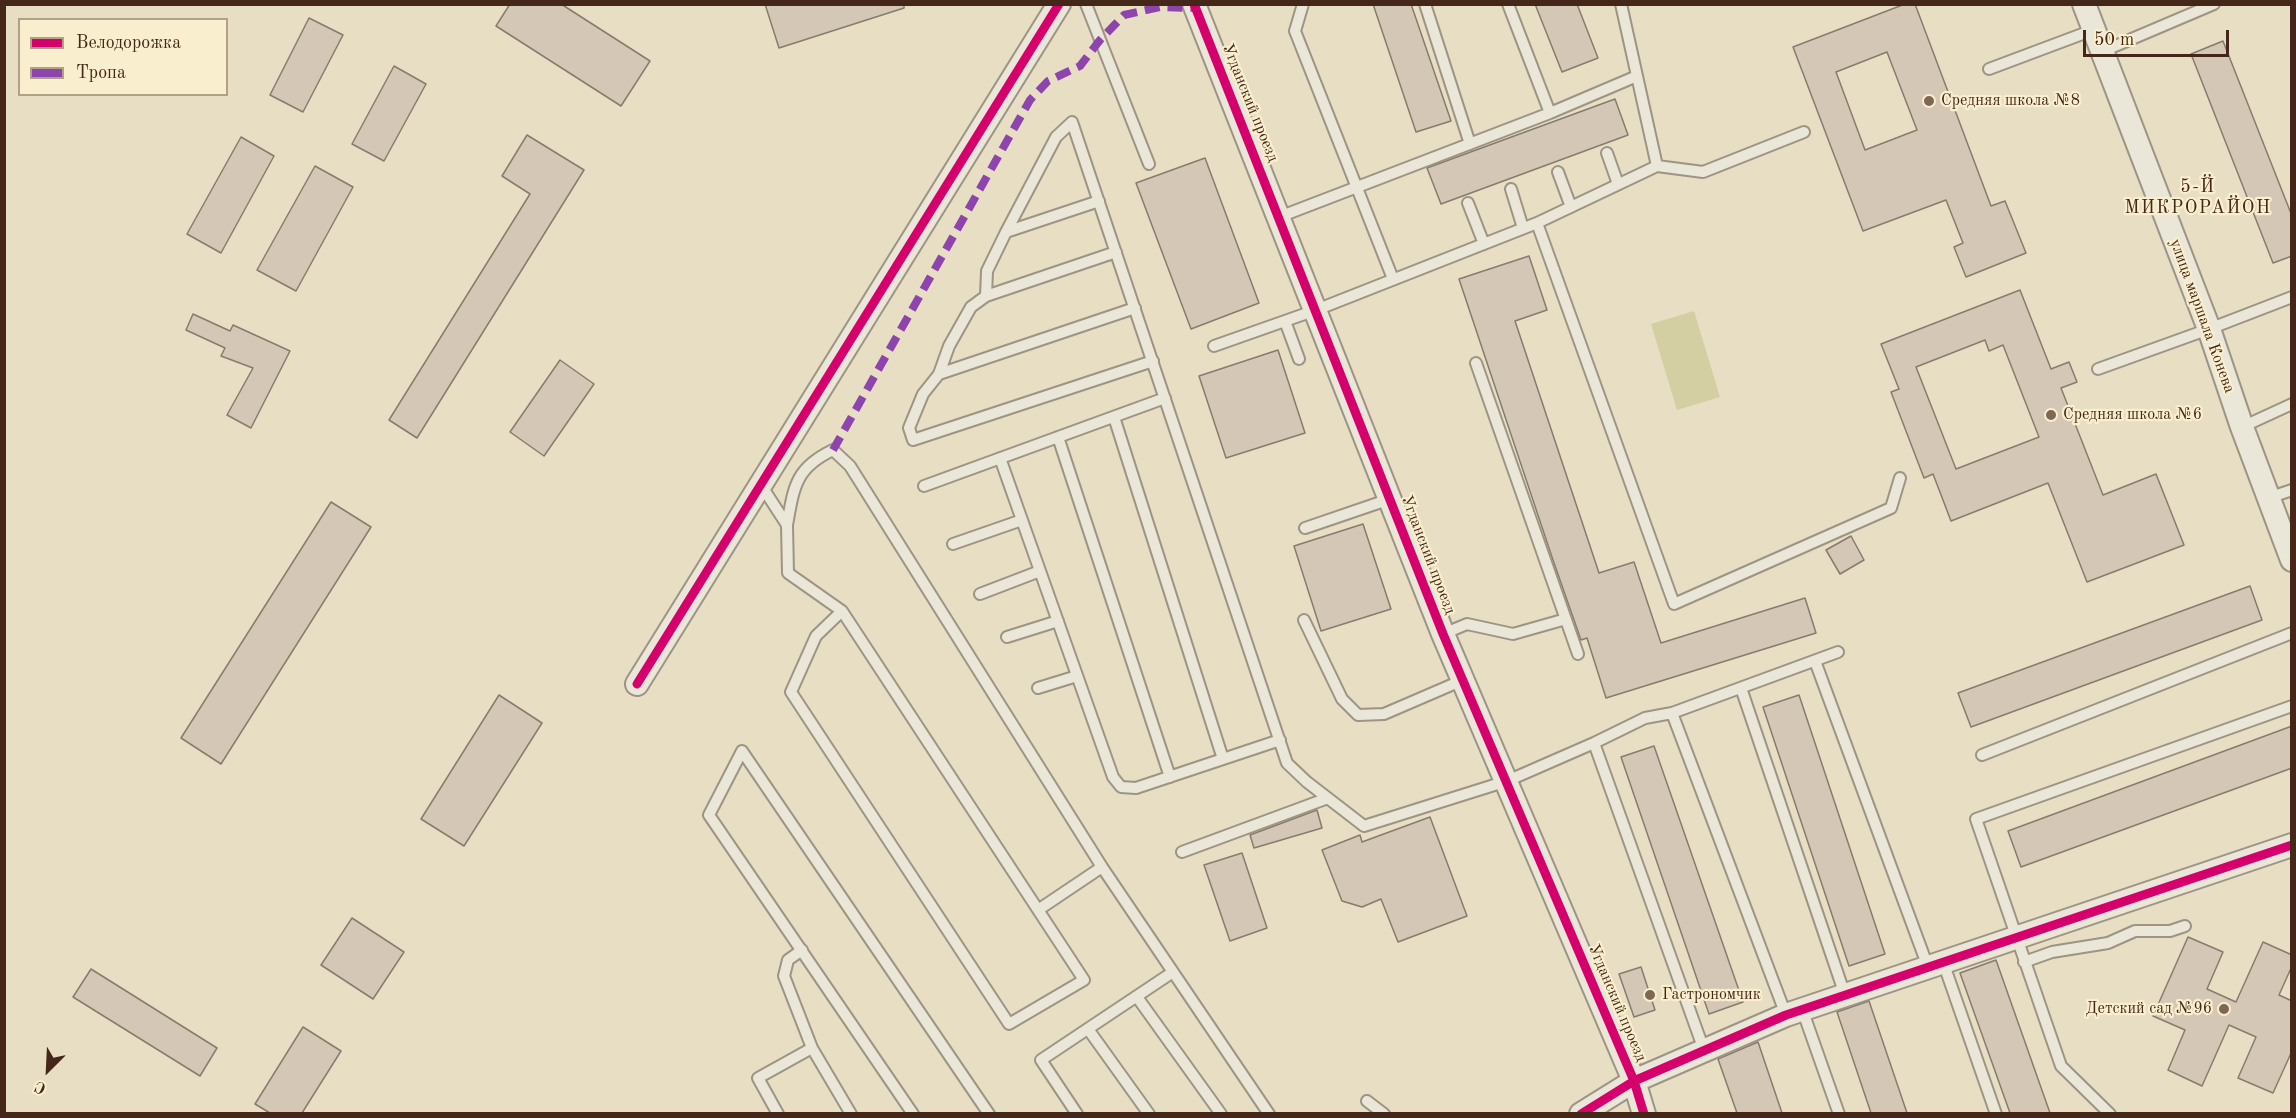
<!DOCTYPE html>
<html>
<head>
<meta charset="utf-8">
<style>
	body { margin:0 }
	#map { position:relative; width:2296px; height:1118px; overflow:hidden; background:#e7dec3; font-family:"Old Standard TT",serif }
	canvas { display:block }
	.frame { position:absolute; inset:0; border:6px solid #452719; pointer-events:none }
	.legend { position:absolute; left:18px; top:18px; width:210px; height:78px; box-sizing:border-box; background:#f9efce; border:2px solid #b19f86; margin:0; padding:8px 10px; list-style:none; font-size:18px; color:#452719 }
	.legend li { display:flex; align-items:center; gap:12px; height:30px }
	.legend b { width:30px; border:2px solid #b19f86 }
	.north { position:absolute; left:18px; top:1040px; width:60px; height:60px; -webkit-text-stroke:4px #f9efce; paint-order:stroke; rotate:204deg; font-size:16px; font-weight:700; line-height:24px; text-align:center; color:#452719 }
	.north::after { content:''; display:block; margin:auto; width:21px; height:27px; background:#452719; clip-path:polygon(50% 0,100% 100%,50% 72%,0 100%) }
	.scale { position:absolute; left:2083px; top:30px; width:146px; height:27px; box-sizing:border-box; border:3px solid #452719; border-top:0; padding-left:8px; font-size:18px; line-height:21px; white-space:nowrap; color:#452719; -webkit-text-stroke:4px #f9efce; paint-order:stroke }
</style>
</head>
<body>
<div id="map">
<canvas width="2296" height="1118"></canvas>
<div class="frame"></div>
<ul class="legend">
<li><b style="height:8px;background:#d6006c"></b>Велодорожка</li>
<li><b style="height:8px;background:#8e44ad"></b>Тропа</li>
</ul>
<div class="north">С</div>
<div class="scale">50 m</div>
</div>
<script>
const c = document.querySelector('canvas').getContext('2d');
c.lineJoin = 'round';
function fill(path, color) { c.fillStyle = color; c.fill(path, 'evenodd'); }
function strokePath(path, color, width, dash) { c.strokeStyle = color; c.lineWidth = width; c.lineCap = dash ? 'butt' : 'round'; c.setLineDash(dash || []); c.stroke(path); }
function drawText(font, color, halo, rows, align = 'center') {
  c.font = font + ' "Old Standard TT",serif'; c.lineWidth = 4.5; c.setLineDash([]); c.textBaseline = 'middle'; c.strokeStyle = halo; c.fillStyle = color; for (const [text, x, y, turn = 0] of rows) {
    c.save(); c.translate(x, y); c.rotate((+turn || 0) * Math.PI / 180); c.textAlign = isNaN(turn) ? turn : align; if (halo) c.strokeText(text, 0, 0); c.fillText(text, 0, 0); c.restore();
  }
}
fill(new Path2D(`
	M1694 311 1720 397 1677 410 1651 324Z`), '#d3cfa3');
const building = new Path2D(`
	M510 4H561L650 61 621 106 496 26Z
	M765 4H904V8L779 48Z
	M1373 4H1411L1451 121 1416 132Z
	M1535 4H1577L1598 58 1562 72Z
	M1905 4H1915L1991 206 2005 201 2026 253 1966 277 1954 247 1963 243 1946 200 1863 231 1793 47ZM1887 52 1917 130 1865 150 1836 72Z
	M309 18 343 35 303 112 270 95Z
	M2223 41 2292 216V256L2273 263 2191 54Z
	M394 66 426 84 384 161 352 144Z
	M1615 99 1628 135 1441 204 1427 168Z
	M527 135 584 170 417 438 389 420 530 194 502 176Z
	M241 137 274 156 221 253 187 234Z
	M1205 158 1259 303 1191 329 1136 183Z
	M315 166 353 187 296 291 257 270Z
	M1529 256 1547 310 1515 321 1599 573 1634 562 1661 643 1805 598 1816 633 1606 698 1587 638 1581 640 1553 560 1459 279Z
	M2020 290 2051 369 2069 362 2077 382 2061 388 2103 495 2156 474 2184 545 2087 582 2048 483 1951 521 1933 474 1924 478 1891 392 1899 389 1881 344ZM1985 340 1989 351 2003 345 2039 437 1956 469 1916 367Z
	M193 314 230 331 233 325 290 351 251 428 227 415 253 368 221 356 225 348 186 330Z
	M1278 350 1305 433 1226 458 1199 376Z
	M560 360 594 384 544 456 510 432Z
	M331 502 371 527 221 764 181 738Z
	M1363 524 1391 609 1321 631 1294 546Z
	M1851 536 1864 560 1840 574 1826 550Z
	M2250 586 2262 620 1971 727 1958 693Z
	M499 695 542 723 464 846 421 819Z
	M1799 695 1885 954 1849 966 1763 707Z
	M2292 726V768L2021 867 2008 831Z
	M1654 746 1743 1002 1709 1014 1621 757Z
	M1317 810 1322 828 1254 848 1250 835Z
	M1430 817 1467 916 1398 942 1381 899 1362 907 1342 901 1322 850 1360 835 1362 842Z
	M1242 853 1267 928 1230 941 1204 865Z
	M352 918 404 952 373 999 321 965Z
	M2188 937 2223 952 2207 989 2236 1002 2263 942 2292 955V966L2279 995 2292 1001V1051L2273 1093 2238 1078 2256 1037 2229 1025 2202 1086 2168 1070 2185 1030 2153 1016Z
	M1996 960 2050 1113H2010L1960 973Z
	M1641 967 1655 1010 1634 1017 1619 974Z
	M91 969 217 1048 200 1076 73 997Z
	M1869 1001 1907 1113H1871L1837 1012Z
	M303 1027 341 1051 302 1113H270L255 1104Z
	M1758 1042 1782 1113H1737L1718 1059Z`);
fill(building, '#d5c7b6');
strokePath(building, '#867c6d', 1.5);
const lane = new Path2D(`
	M1086 4 1149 164
	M1303 4 1295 31 1393 279
	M1425 4 1470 144
	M1508 4 1550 113
	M2101 52 2214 4
	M1989 69 2093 30
	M1607 153 1618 184
	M1657 166 1703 172 1804 132
	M1558 172 1571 207
	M1511 189 1523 228
	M1468 203 1484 244
	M1279 217 1550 113 1637 76
	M1537 223 1674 604 1891 508 1900 478
	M1006 232 1056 137 1072 122 1287 763 1307 782 1364 826 1507 781 1594 743 1645 718 1672 713 1838 652
	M986 296 987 271 1006 232 1099 201
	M1135 308 939 374 923 394 909 428 913 440 1153 361
	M1285 321 1299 359
	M1214 346 1316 310 1537 223 1657 166 1621 4
	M1476 363 1578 654
	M2098 369 2209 329 2292 297
	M939 374 949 346 971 307 986 296 1116 252
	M1114 417 1223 759
	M2242 427 2292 404
	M1058 437 1170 777
	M1000 458 1113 777 1121 787 1136 788 1280 740
	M761 485 787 525 788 573 842 611 816 636 791 692 1009 1024 1084 980 842 611
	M924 486 1165 398
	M2268 498 2292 490
	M787 525C794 487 795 468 833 450L850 466 1102 867
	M1305 528 1390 499
	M953 544 1022 520
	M980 594 1040 571
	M1304 620 1342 699 1358 715 1384 714 1463 680
	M1443 634 1467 624 1513 634 1566 619
	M1007 637 1058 621
	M1815 661 1928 967
	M1038 688 1077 676
	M1741 688 1845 995
	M1672 713 1786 1015
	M1594 743 1704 1050
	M1982 755 2292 633
	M1182 852 1328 798
	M1038 910 1102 867 1269 1114
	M802 950 788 960 784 976 812 1048 851 1114
	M1943 962 1996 1114
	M2024 962 2052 952 2108 943 2135 931H2170L2185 926
	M1137 997 1221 1114
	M1802 1009 1839 1114
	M1088 1029 1149 1114
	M1367 1101 1384 1114
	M778 1114 758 1078 812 1048
	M913 1114 709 815 742 751 989 1114
	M1077 1114 1041 1060 1173 972
	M2110 1114 2061 1066 1976 819 2292 706`);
const street = new Path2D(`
	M1194 4 1443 634 1634 1081 1644 1114
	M2084 4 2209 329 2242 427 2292 560
	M637 684 1059 4
	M1581 1114 1634 1081 1786 1015 2292 845`);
strokePath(lane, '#9d9484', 14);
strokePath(street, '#9d9484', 26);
strokePath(lane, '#eae6d8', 10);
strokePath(street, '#eae6d8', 22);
strokePath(new Path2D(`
	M833 450 1030 100 1048 81 1080 66 1100 40 1124 15 1160 7 1195 8`), '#8e44ad', 8, [15, 8]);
strokePath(new Path2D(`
	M1194 4 1443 634 1634 1081 1644 1114
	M637 684 1059 4
	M1581 1114 1634 1081 1786 1015 2292 845`), '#d6006c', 9);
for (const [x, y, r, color] of [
	[1929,101,6,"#7e6754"],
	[2051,415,6,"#7e6754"],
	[1650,995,6,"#7e6754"],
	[2224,1009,6,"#7e6754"]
]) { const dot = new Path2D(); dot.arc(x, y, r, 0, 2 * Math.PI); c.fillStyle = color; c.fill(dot); strokePath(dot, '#f9efce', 2); }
drawText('16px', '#452719', '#f9efce', [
	["Средняя школа №8",1941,101],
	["Средняя школа №6",2063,415],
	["Гастрономчик",1662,995],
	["Детский сад №96",2212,1009,"right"]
], 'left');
drawText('16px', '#452719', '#f9efce', [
	["Угданский проезд",1250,103,68],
	["улица маршала Конева",2202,316,70],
	["Угданский проезд",1428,555,69],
	["Угданский проезд",1617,1003,67]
]);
c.letterSpacing = '1.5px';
drawText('18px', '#452719', '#f9efce', [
	["5-Й",2198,187],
	["МИКРОРАЙОН",2198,208]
]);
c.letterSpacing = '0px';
</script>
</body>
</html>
